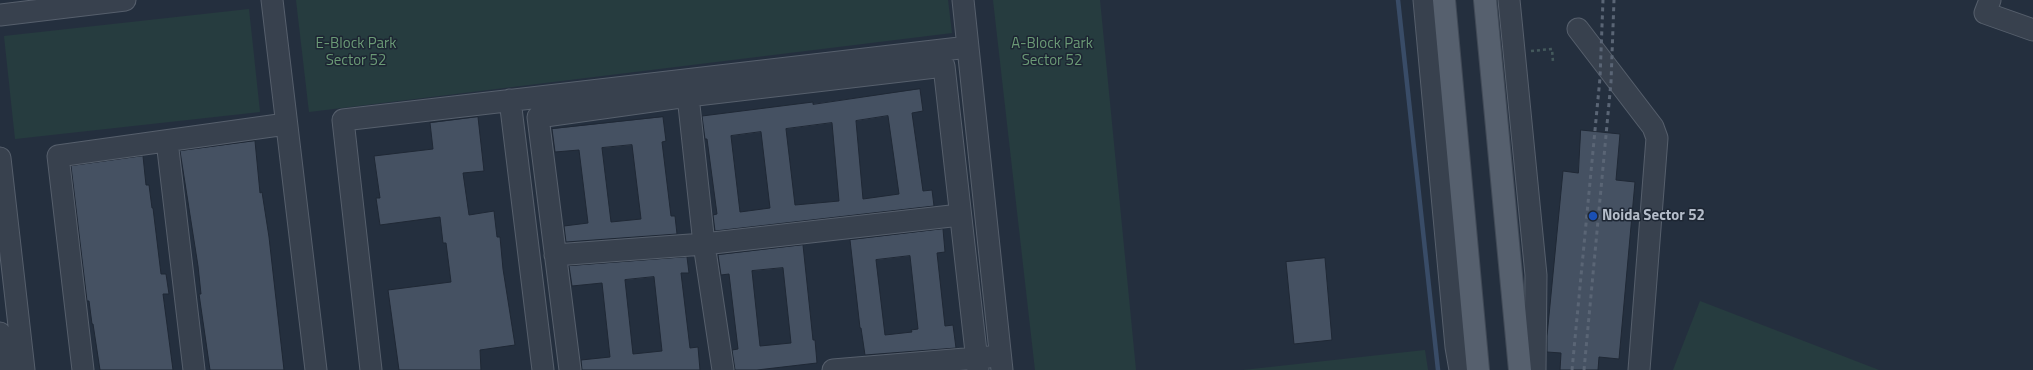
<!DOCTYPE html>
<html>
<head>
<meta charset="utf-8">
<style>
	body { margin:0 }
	canvas { display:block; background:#242f3e }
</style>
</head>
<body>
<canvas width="2033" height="370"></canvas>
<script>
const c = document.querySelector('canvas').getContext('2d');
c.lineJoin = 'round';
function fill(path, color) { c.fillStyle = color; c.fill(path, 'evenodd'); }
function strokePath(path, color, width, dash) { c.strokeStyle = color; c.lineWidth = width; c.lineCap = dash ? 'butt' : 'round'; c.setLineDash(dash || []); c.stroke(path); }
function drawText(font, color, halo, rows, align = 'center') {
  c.font = font + ' "Titillium Web",sans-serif'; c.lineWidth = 3; c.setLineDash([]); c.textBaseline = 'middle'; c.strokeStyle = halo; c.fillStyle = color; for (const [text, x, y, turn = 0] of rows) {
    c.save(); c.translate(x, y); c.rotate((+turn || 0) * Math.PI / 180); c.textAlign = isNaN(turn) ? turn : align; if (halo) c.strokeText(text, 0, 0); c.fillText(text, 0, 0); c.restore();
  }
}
fill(new Path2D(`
	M296 0H948L952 33 309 112Z
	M993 0H1100L1136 370H1035Z
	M249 9 260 112 15 139 4 36Z
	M1700 301 1879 370H1673Z
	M1425 350 1428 370H1243Z`), '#263c3f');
strokePath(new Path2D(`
	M1398 0 1438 370`), '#394c67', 4.5);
const building = new Path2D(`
	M920 89 923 111 912 113 923 191 932 190 934 206 715 231 713 215 717 214 707 139H705L702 116 813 102V104ZM888 116 899 194 863 199 856 121ZM832 123 839 201 795 205 786 129ZM761 132 770 208 740 212 731 136Z
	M478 117 484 171 463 173 469 215 494 211 497 237H500L503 269 515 345 480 350 481 370H399L388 290 451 282 446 243H443L440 217 380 225 376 198H380L374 156 433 149 430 123Z
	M663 117 666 141 662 142 671 216H675L677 234 566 242 564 226 588 223 579 150 555 152 552 129ZM632 145 641 219 611 222 602 148Z
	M1581 130 1620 134 1616 180 1635 182 1619 359 1599 357 1598 370H1560L1561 353 1547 352V336L1563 171 1578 173Z
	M255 141 260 193 262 192 269 237 284 370H210L199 294H201L198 266 180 151Z
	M143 156 146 185H149L152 208H153L161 274H166L169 294H163L173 370H100L93 324H92L89 301H87L71 166Z
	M943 229 945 252 937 253 945 326 953 325 956 348 865 355 861 328H860L850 240ZM910 256 918 329 911 330 912 332 885 335 876 260Z
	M803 245 813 340H815L817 363 757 370H735L732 350 738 349 729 274 721 275 718 255ZM783 268 791 343 760 346 752 271Z
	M687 257 689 273H681L690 348 698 347 700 370H582L581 360 610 357 602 283 572 286 569 266ZM654 277 662 351 633 354 625 280Z
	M1325 258 1332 340 1294 344 1286 262Z`);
fill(building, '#455162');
strokePath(building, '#1f2835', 1);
const minor = new Path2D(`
	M272 0 316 370
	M963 0 1002 370
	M1424 0 1456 347 1460 370
	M1509 0 1536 275 1535 370
	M1990 0 1985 13 2033 30
	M0 15 125 0
	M1578 29 1653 127 1657 138 1639 370
	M688 96 704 244 723 370
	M510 100 543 370
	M167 141 194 370
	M0 158 24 370
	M555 255 704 244 960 215
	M0 333 4 370
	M83 370 58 156 286 124
	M371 370 343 120 968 47
	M570 370 538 117 688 96 944 66 978 370
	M833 370 989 357`);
const major = new Path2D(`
	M1444 0 1478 370
	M1485 0 1520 370`);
strokePath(minor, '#565f6c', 23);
strokePath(major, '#414a57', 24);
strokePath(new Path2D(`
	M1531 51 1552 49 1553 62`), '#44595c', 2.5, [3, 3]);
strokePath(minor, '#38414e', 21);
strokePath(major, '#56606e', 22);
strokePath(new Path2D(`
	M1572 370 1600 78 1603 0
	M1584 370 1611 82 1614 0`), '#5a6575', 3, [4, 4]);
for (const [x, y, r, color] of [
	[1593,216,5,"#1a4fb4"]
]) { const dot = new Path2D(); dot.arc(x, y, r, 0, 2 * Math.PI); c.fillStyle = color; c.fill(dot); strokePath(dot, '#1d2633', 1.5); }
drawText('15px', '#6b9a76', '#1d2633', [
	["E-Block Park",356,44],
	["Sector 52",356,61],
	["A-Block Park",1052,44],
	["Sector 52",1052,61]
]);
drawText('bold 15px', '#b4bcc9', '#1d2633', [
	["Noida Sector 52",1602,216]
], 'left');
</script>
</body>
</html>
